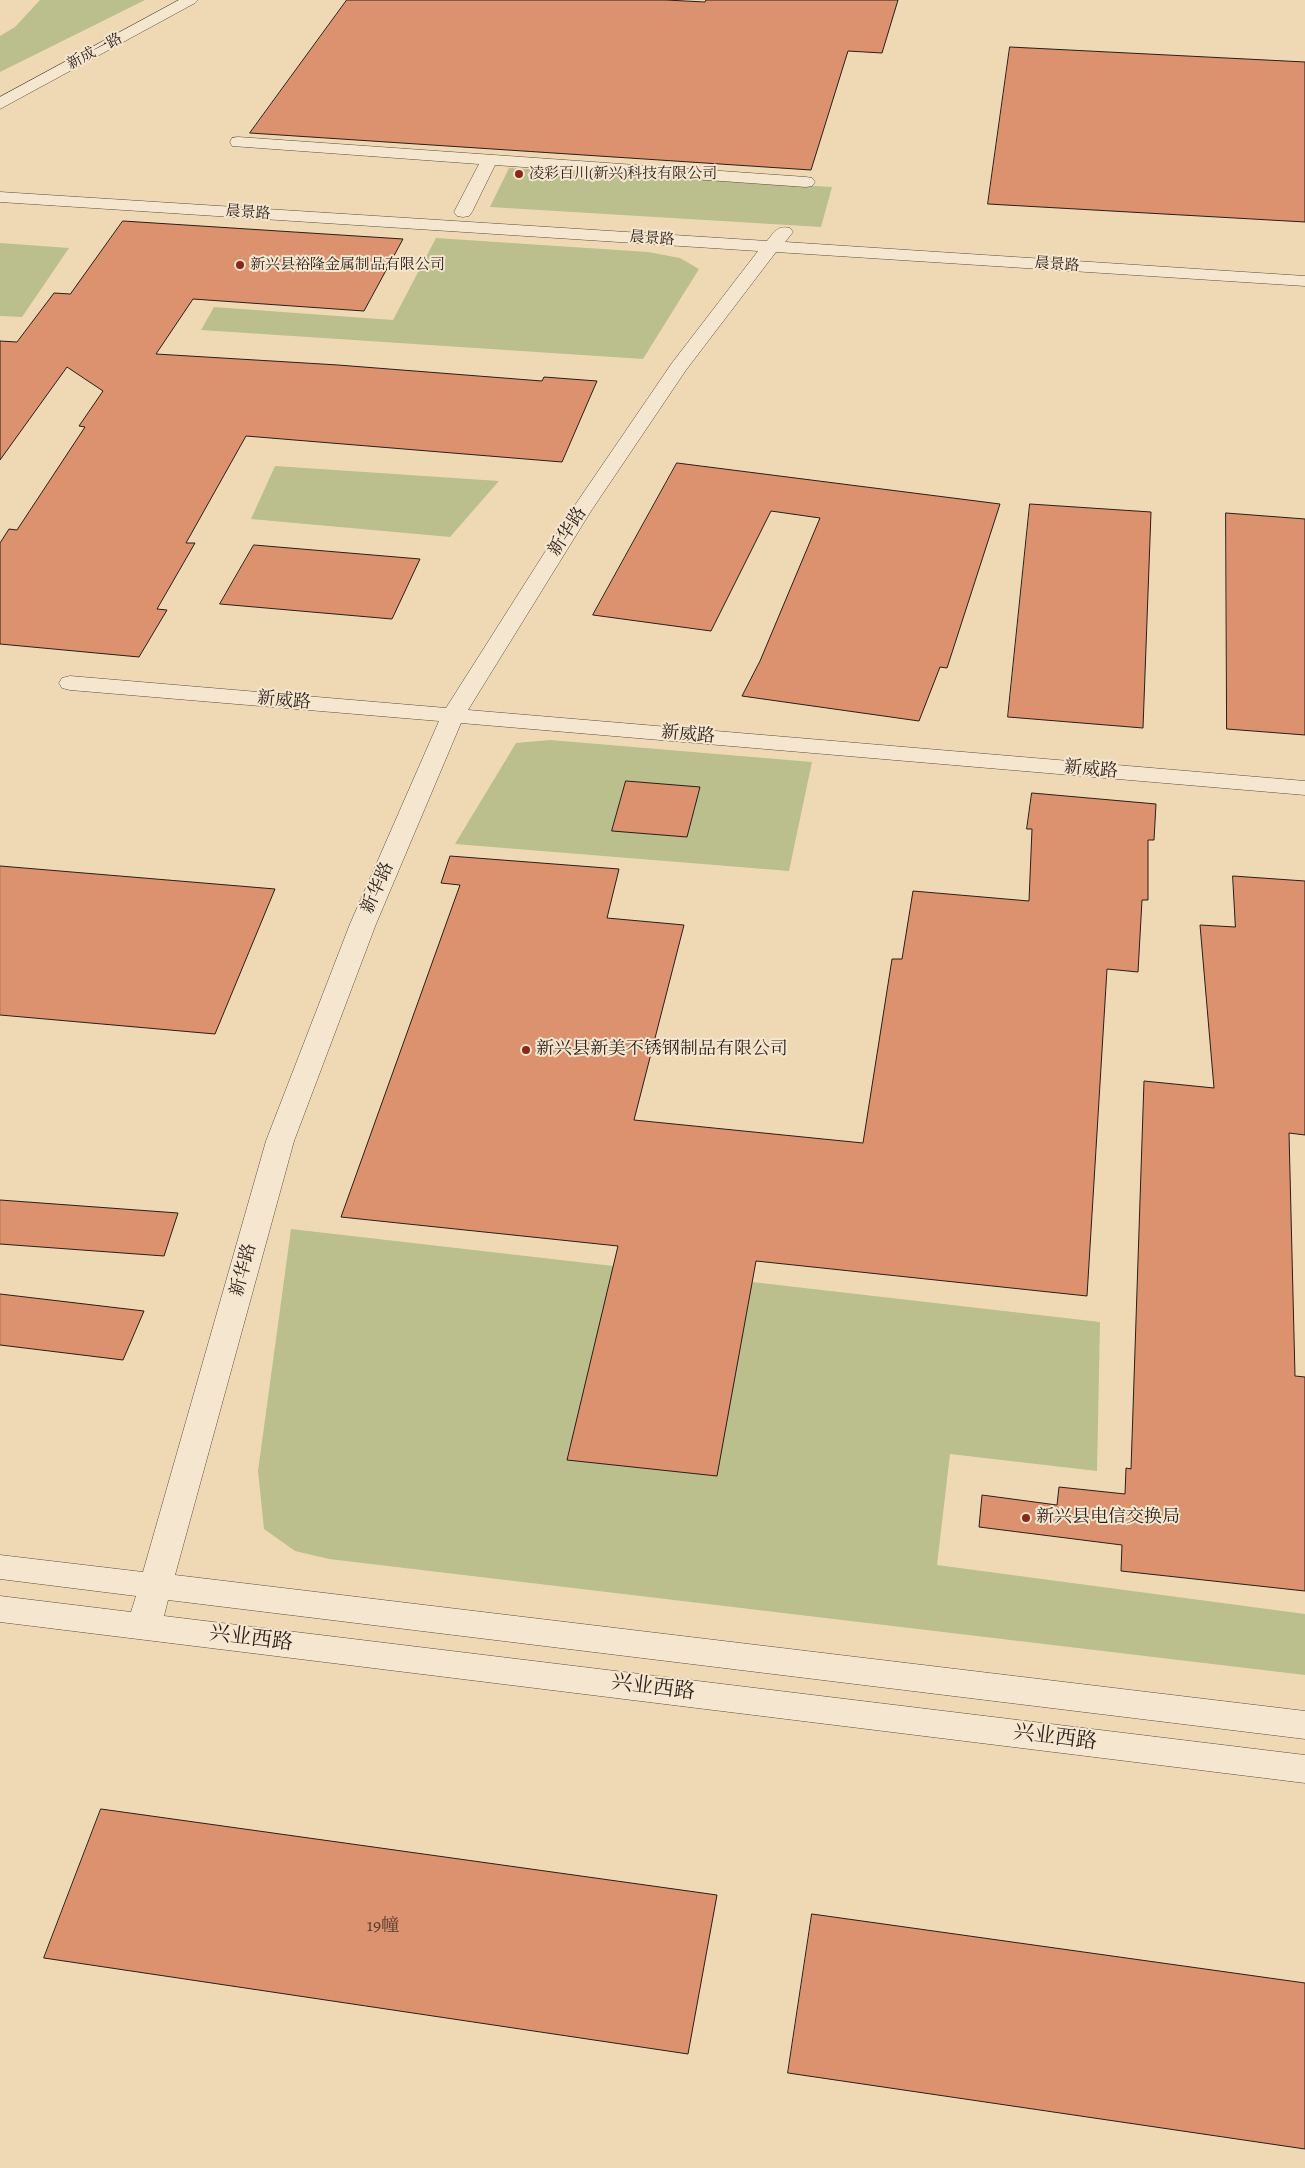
<!DOCTYPE html>
<html>
<head>
<meta charset="utf-8">
<style>
	body { margin:0 }
	canvas { display:block; background:#efd9b5 }
</style>
</head>
<body>
<canvas width="1305" height="2168"></canvas>
<script>
const c = document.querySelector('canvas').getContext('2d');
c.lineJoin = 'round';
function fill(path, color) { c.fillStyle = color; c.fill(path, 'evenodd'); }
function strokePath(path, color, width, dash) { c.strokeStyle = color; c.lineWidth = width; c.lineCap = dash ? 'butt' : 'round'; c.setLineDash(dash || []); c.stroke(path); }
function drawText(font, color, halo, rows, align = 'center') {
  c.font = font + ' Alegreya,"Noto Serif SC",serif'; c.lineWidth = 4; c.setLineDash([]); c.textBaseline = 'middle'; c.strokeStyle = halo; c.fillStyle = color; for (const [text, x, y, turn = 0] of rows) {
    c.save(); c.translate(x, y); c.rotate((+turn || 0) * Math.PI / 180); c.textAlign = isNaN(turn) ? turn : align; if (halo) c.strokeText(text, 0, 0); c.fillText(text, 0, 0); c.restore();
  }
}
fill(new Path2D(`
	M40 0H145L0 72V36L15 27Z
	M509 168 832 187 821 227 490 207Z
	M436 238 648 252 680 258 699 269 643 359 201 330 214 307 393 320Z
	M0 243 69 248 22 317 0 316Z
	M275 466 499 481 450 537 251 519Z
	M550 740 812 762 789 871 455 844 516 743Z
	M291 1229 1100 1322 1097 1471 950 1454 937 1565 1305 1614V1675L329 1559 295 1551 264 1529 258 1471Z`), '#babf8d');
const building = new Path2D(`
	M347 0H666L705 2 706 0H898L882 53 848 51 811 170 250 133Z
	M1010 47 1305 62V222L988 204Z
	M123 221 403 239 364 311 193 299 156 354 338 365 542 381 544 377 597 381 562 462 246 436 186 543H195L157 609 167 610 139 657 0 644V543L9 529 17 530 85 427 79 426 103 391 67 367 0 460V341L17 342 54 293 70 294Z
	M677 463 1000 504 947 668 940 667 919 721 742 696 760 661 820 518 771 511 711 631 593 615Z
	M1030 504 1151 512 1143 728 1008 717Z
	M1226 513 1305 519V735L1227 729Z
	M254 545 420 559 392 619 220 604Z
	M626 781 700 787 687 837 612 831Z
	M1032 793 1156 804 1154 840H1148V900H1142L1138 972 1107 969 1087 1296 756 1261 717 1476 567 1460 618 1246 341 1217 460 885 441 883 450 856 619 869 607 918 684 925 634 1120 863 1143 892 959H902L913 891 1029 901 1032 829H1027Z
	M0 866 275 889 215 1034 0 1015Z
	M1233 876 1305 881V1135L1289 1133 1295 1376 1305 1377V1591L1121 1571 1122 1545 979 1527 982 1495 1057 1505 1059 1487 1125 1494 1126 1468 1131 1469 1144 1081 1214 1088 1200 925 1235 927Z
	M0 1200 178 1213 164 1256 0 1244Z
	M0 1294 144 1311 123 1360 0 1345Z
	M101 1809 717 1895 688 2054 44 1958Z
	M812 1914 1305 1983V2149L788 2073Z`);
fill(building, '#dc926e');
strokePath(building, '#291e19', 1);
const minor = new Path2D(`
	M179 0H198L195 3 0 109V97Z
	M238 137 806 177 812 178 815 182 812 186 806 187 495 165 472 212 469 216 463 217 457 216 454 212 479 164 232 146 230 142 232 138Z
	M0 192 767 241C774 232 778 225 790 228L793 232 785 242 1305 276V286L776 252 686 370 591 511 468 710 1305 781V795L461 723 376 924 294 1141 175 1575 1305 1711V1739L168 1600 164 1616 1305 1755V1783L0 1622V1596L131 1612 136 1596 0 1579V1555L143 1572 266 1141 350 924 439 721 70 690 62 688 59 683 62 678 70 676 446 708 571 511 672 363 758 251 0 202Z`);
strokePath(minor, '#5a4d40', 1);
fill(minor, '#f5e6cf');
for (const [x, y, r, color] of [
	[519,174,5,"#8f2418"],
	[240,265,5,"#8f2418"],
	[526,1050,5,"#8f2418"],
	[1026,1518,5,"#8f2418"]
]) { const dot = new Path2D(); dot.arc(x, y, r, 0, 2 * Math.PI); c.fillStyle = color; c.fill(dot); strokePath(dot, '#f5e6cf', 2); }
drawText('15px', '#291e19', '#f5e6cf', [
	["新成一路",95,52,-28],
	["晨景路",248,213,4],
	["晨景路",652,239,4],
	["晨景路",1057,265,4]
]);
drawText('15px', '#291e19', '#f5e6cf', [
	["凌彩百川(新兴)科技有限公司",529,174],
	["新兴县裕隆金属制品有限公司",250,265]
], 'left');
drawText('18px', '#291e19', '#f5e6cf', [
	["新华路",568,532,-57],
	["新威路",284,701,5],
	["新威路",688,735,5],
	["新威路",1091,770,5],
	["新华路",378,888,-66],
	["新华路",244,1270,-75]
]);
drawText('18px', '#291e19', '#f5e6cf', [
	["新兴县新美不锈钢制品有限公司",536,1050],
	["新兴县电信交换局",1036,1518]
], 'left');
drawText('18px', '#563b2e', null, [
	["19幢",383,1927]
]);
drawText('21px', '#291e19', '#f5e6cf', [
	["兴业西路",251,1639,7],
	["兴业西路",653,1688,7],
	["兴业西路",1055,1738,7]
]);
</script>
</body>
</html>
